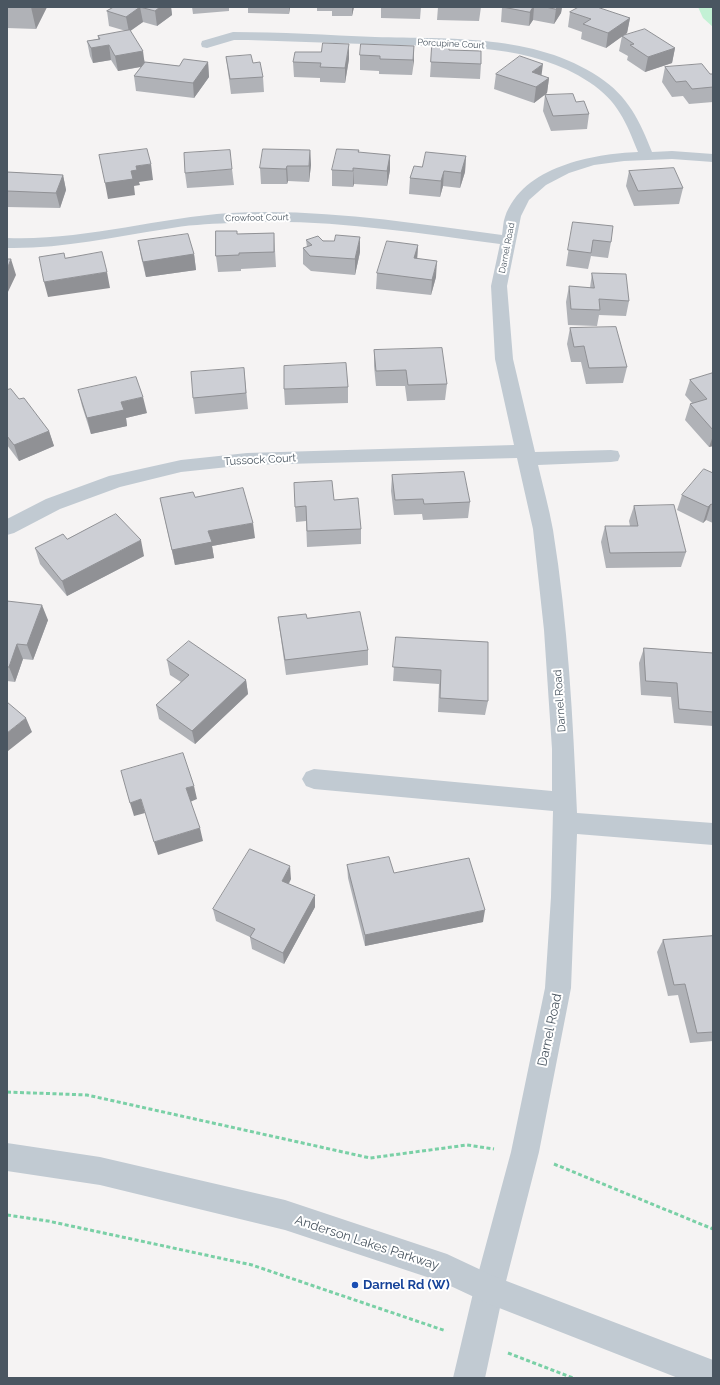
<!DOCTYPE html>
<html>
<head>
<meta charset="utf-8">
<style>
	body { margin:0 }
	#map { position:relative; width:720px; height:1385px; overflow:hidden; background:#f5f3f3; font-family:Raleway,sans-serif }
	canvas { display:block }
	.frame { position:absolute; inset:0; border:8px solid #4a5661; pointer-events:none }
</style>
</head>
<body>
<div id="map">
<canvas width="720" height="1385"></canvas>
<div class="frame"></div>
</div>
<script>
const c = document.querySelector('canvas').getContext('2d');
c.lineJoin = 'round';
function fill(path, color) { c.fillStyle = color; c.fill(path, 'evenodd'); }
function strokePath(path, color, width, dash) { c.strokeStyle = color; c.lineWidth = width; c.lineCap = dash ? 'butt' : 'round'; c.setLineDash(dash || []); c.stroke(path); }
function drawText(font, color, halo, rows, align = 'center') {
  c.font = font + ' Raleway,sans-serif'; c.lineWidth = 4; c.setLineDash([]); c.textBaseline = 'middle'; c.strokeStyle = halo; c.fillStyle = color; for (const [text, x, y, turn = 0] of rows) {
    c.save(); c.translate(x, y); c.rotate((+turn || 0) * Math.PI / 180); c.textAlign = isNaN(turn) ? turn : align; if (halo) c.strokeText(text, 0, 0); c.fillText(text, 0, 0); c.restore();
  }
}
fill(new Path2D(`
	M698 7H713V27L703 18Z`), '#c3f1d5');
strokePath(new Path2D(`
	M7 1092 87 1095 370 1158 467 1145 494 1149
	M554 1164 713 1229
	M7 1215 48 1221 252 1265 446 1331
	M508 1353 573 1378`), '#7ad0a6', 3, [4, 2.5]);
fill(new Path2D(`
	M233 32C280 32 328 35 375 37 449 39 535 34 599 77 628 96 640 121 652 152L672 151 713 154V162L672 159 624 161 594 165 569 173 546 185 529 200 521 216 507 286 513 359 535 452 611 450 618 451 620 456 618 461 611 462 538 465C543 486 549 508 553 530 568 623 573 719 577 813L713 823V845L577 834 571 988 539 1152 504 1289 485 1378H453L474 1289 511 1152 545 988 551 897 553 811 314 789 306 786 302 779 306 772 314 769 552 791V749L544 630 533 529 517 458 247 465 181 472 120 487 60 509 14 533 7 535V519L46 499 109 476 181 460 247 453 514 445 495 359 491 286 500 244C410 232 320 217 229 223 208 224 186 225 166 229 112 237 61 249 7 248V238C82 241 155 218 230 213 321 208 411 223 502 235 503 229 503 222 505 217 523 166 593 154 638 152 626 122 618 101 589 82 532 44 459 47 393 45 345 43 296 42 248 40H234L207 48 202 47 201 44 202 41Z`), '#c1cad2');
fill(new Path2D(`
	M7 1143 100 1157 285 1200 447 1254 496 1277 713 1360V1378H678L489 1304 442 1282 285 1230 100 1185 7 1171Z`), '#c1cad2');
fill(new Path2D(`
	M7 7H47L36 29 7 28Z
	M114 7H171L172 15 157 26 143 22 130 30 145 62 179 66 208 62 209 77 194 98 136 91 134 76 141 67 118 71 111 60 93 63 90 56 87 41 98 39V36L126 31 109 26 107 11Z
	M192 7H229V11L193 14Z
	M248 7H290L289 14 248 13Z
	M317 7H354L352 16H332V11H317Z
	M381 7H421L420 19 381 18Z
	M438 7H481L479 21 437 20Z
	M502 7H562L561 13 554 24 533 20 529 26 501 22Z
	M570 12 630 18 627 33 623 36 675 48 672 63 645 72 627 60 628 56 619 51 622 36 606 48 581 39 582 32 568 27Z
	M414 46 412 75 379 74V71L360 70V55Z
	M432 47 449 50 481 64 480 79 430 77Z
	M226 57 253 63 263 77 264 92 231 94 228 72Z
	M349 59 345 83 320 82V78L294 77 293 62Z
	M665 67 710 74H713V102L689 104 683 96 672 97 662 82Z
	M496 74 549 78 547 93 534 103 494 89Z
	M545 95 576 102 589 114 587 129 551 131 543 111Z
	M310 150 311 165 309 182 288 181 287 184H261L260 168Z
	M359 150V153L390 155V170L387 186 354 184 353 187 332 186V170Z
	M466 156 465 172 460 188 443 186 440 197 409 194 410 178 422 167Z
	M232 169 234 185 187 188 185 173Z
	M629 171 683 188 679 204 634 206 626 186Z
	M7 172 63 175 66 190 60 208 7 207Z
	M573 222 611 242 608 258 591 256 588 269 566 266Z
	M274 233 276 267 241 269V271L218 272 216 256 237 234Z
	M306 240 334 241 360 252 355 275 311 271 303 264V248L307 247Z
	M138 241 194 254 196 270 146 277 141 257Z
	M418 245 417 259 436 277 431 295 376 289 377 273Z
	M592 273 629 301 626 316 599 315 597 326 568 325 566 302 569 286 590 288Z
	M570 328 627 367 623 383 586 384 581 362H571L567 344Z
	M374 350 447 384 445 400 407 401 405 386H376L374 366Z
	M244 368 248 409 195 414 193 398Z
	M713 373V446L709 447 685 420 690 404 692 403 685 395 690 380Z
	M348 387V403L285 405 284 389Z
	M7 390 19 399 49 431 54 446 19 461 7 445Z
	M78 390 147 413 126 418 127 426 91 434 82 406Z
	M713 473V523L706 520 703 523 677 510 682 495Z
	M392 475 470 502 468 518 423 520 422 514 394 515 391 491Z
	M195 497 255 538 212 546 214 558 175 565 160 498Z
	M334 500 361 529V544L307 547 306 521 296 522 295 507Z
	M634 506 686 552 681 567 606 568 601 542 605 526H630L629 521Z
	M35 548 144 556 67 596 40 564Z
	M7 601 48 620 33 660 23 659 15 682 7 681Z
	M278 617 307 618 368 650V665L286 675 280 632Z
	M396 637 488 701 485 715 438 712 439 684 393 681Z
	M644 648 713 653V726L674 723 671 697 641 695 639 663Z
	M167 660 246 680 248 694 195 744 159 719 156 705 181 682 170 675Z
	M347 865 394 873 483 922 365 946 348 878Z
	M291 879 289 884 315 895V907L284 964 252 949 250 937 216 921 213 909Z
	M713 936V1041L690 1043 678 995 668 996 657 952 663 940Z`), '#b0b2b7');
fill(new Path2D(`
	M31 7H47L36 29Z
	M140 7 143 22 129 32 126 17Z
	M160 7H171L172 15 157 26 155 11Z
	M289 7H290L289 14Z
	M352 7H354L352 16Z
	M533 7H534L533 20 529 26 530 12Z
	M558 7H562L561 13 554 24 556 9Z
	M630 18 627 33 606 48 608 33Z
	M349 44V59L345 83V68Z
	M109 45 111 60 93 63 91 48Z
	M414 46V61L412 75 413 60Z
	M675 48 672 63 645 72 648 57Z
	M143 51 145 66 118 71 115 56Z
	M208 62 209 77 194 98 193 83Z
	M543 64 541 79 532 72Z
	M549 78 547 93 534 103 536 87Z
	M310 150 311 165 309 182V166Z
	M390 155V170L387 186V171Z
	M466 156 465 172 460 188 461 173Z
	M151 164 153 180 139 182 140 185 134 186 135 195 108 199 105 183 131 171 136 166Z
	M287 166 288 181 287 184 286 169Z
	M353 168 354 184 353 187Z
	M444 171 443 186 440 197 441 181Z
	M63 175 66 190 60 208 56 193Z
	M360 237V252L355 275V259Z
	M418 245 417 261 414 258Z
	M194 254 196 270 146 277 143 262Z
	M11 259 16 275 7 294V269Z
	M437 261 436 277 431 295 432 280Z
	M107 272 110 288 48 297 44 282Z
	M143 397 147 413 126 418 127 426 91 434 87 418 121 402Z
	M49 431 54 446 19 461 14 445Z
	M713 436V446L709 447Z
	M711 504 706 520 703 523 708 507Z
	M253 523 255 538 212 546 214 558 175 565 172 550 208 531Z
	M141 540 144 556 67 596 62 581Z
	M42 605 48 620 33 660 27 645Z
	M17 644 23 659 15 682 9 667Z
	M246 680 248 694 195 744 192 731Z
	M26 718 32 732 8 751 7 749V733Z
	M194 786 197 799 190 802 186 788Z
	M141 799 145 813 134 816 130 803Z
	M200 828 203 841 158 855 154 842Z
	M290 866 291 879 283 893 282 881Z
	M315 895V907L284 964 283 953Z
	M485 910 483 922 365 946V935Z`), '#909195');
const building = new Path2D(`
	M114 7H160L155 11 140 7 126 17 107 11Z
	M503 7H533L530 12Z
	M546 7H558L556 9Z
	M579 7H597L630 18 608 33 583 24 591 19 570 12Z
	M645 29 675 48 648 57 630 45 634 44 622 36Z
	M130 30 143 51 115 56 109 45 91 48 87 41 100 39 98 36Z
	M323 43 349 44 345 68 320 67 321 63 293 62 295 52H321Z
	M361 44 414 46 413 60 380 59V56L360 55Z
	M432 47H449V50L481 51V64L431 62Z
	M251 55 253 63 260 62 263 77 230 79 226 57Z
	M520 56 543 64 532 72 549 78 536 87 496 74Z
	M184 59 208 62 193 83 134 76 145 62 179 66Z
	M702 64 710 74H713V87L692 89 686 81 676 82 665 67Z
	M573 94 576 102 584 101 589 114 553 116 545 95Z
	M147 149 151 164 136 166 137 170 131 171 133 179 105 183 99 155Z
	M263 149 310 150 309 166H287L286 169 260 168Z
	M337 149 359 150 358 152 390 155 387 171 353 168V171L332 170Z
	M230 150 232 169 185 173 184 153Z
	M426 152 466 156 461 173 444 171 441 181 410 178 414 166 422 167Z
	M674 168 683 188 638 191 629 171Z
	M7 172 63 175 56 193 7 191Z
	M573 222 613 226 611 242 593 240 591 253 568 250Z
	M216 231H237V234L274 233V252L239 253V255L216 256Z
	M188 234 194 254 143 262 138 241Z
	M336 235 360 237 355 259 310 256 303 248 312 245 306 240 318 236 323 241H334Z
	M387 241 418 245 414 258 437 261 432 280 377 273Z
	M102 252 107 272 44 282 39 257 64 253 65 258Z
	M7 259H11L7 269Z
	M592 273 626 274 629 301 599 299 600 310 571 309 569 286 594 288Z
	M616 327 627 367 589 368 584 346 574 347 570 328Z
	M442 348 447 384 408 385 406 370 376 371 374 350Z
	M346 363 348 387 284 389V366Z
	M244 368 246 393 193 398 191 372Z
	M713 373V430L690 404 707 399 690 380Z
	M136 377 143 397 121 402 124 410 87 418 78 390Z
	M11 389 19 399 24 398 49 431 14 445 7 436V390Z
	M704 469 713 473V505L711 504 708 507 682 495Z
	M464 472 470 502 424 504 423 499 395 500 392 475Z
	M332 481 334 500 358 498 361 529 307 531 306 506 295 507 294 483Z
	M243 488 253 523 208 531 212 542 172 550 160 498 193 492 195 497Z
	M674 505 686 552 610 553 605 526H638L634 506Z
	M116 514 141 540 62 581 35 548 63 534 67 539Z
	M7 601 42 605 27 645 17 644 9 667H7Z
	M360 612 368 650 285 660 278 617 306 614 307 618Z
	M396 637 488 642V701L440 698 441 670 393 667Z
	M189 641 246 680 192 731 156 705 189 675 167 660Z
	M644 648 713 653V712L679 709 677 683 646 681Z
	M7 702 26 718 7 733Z
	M183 753 194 786 186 788 200 828 154 842 141 799 130 803 121 771Z
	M250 849 290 866 282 881 315 895 283 953 250 937 255 929 213 909Z
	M389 857 394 873 469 858 485 910 365 935 347 865Z
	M713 936V1032L697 1033 685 984 674 985 663 940Z`);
fill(building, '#cdcfd5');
strokePath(building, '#909195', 1);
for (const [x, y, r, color] of [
	[355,1285,4,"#1a4fb4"]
]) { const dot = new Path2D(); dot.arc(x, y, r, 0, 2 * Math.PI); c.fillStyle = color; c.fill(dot); strokePath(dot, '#fff', 1.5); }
drawText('9px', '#4a5661', '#fff', [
	["Porcupine Court",451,44,3],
	["Crowfoot Court",257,218,-1],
	["Darnel Road",507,248,-79]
]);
drawText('11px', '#4a5661', '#fff', [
	["Tussock Court",260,460,-3],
	["Darnel Road",560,701,-94]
]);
drawText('13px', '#4a5661', '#fff', [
	["Darnel Road",550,1030,-78],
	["Anderson Lakes Parkway",367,1243,18]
]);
drawText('bold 13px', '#164399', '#fff', [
	["Darnel Rd (W)",363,1285]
], 'left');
</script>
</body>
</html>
